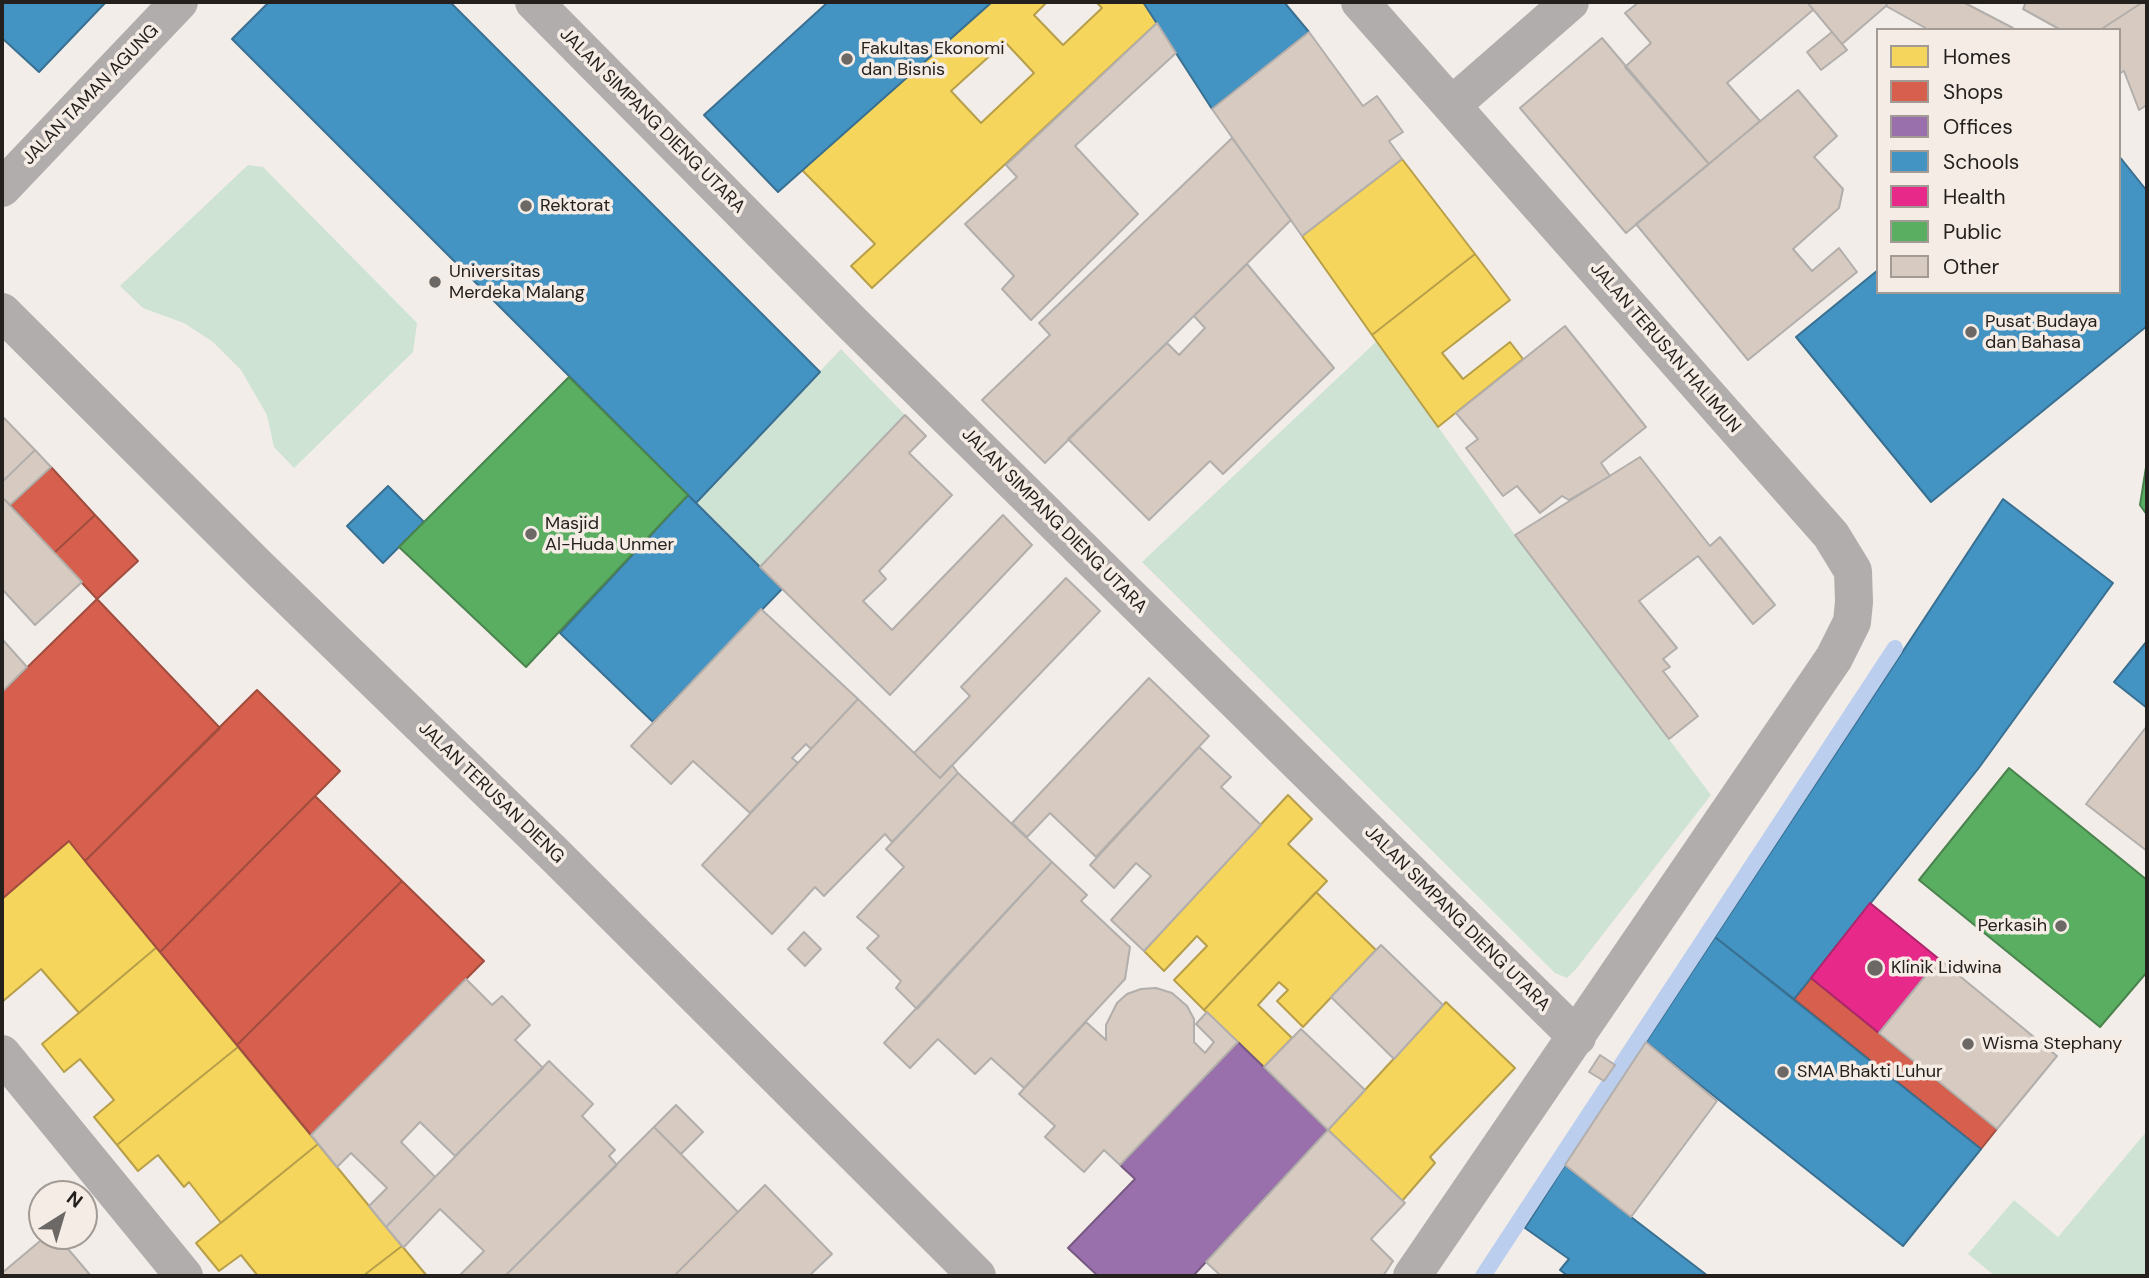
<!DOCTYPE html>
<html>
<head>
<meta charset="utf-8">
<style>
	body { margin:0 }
	#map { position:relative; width:2149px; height:1278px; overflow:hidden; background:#f2ede8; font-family:"DM Sans",sans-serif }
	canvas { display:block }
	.frame { position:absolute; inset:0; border:4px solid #23201e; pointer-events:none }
	.legend { position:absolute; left:1876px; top:28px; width:245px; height:266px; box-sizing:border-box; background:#f5ece5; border:2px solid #a19a95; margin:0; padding:9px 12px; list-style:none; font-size:21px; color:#23201e }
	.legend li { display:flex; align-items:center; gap:14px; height:35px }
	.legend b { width:35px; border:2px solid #a19a95 }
	.north { position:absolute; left:28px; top:1180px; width:70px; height:70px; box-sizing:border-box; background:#f5ece5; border:2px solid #a19a95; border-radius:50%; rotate:37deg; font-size:19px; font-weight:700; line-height:28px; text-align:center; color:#23201e }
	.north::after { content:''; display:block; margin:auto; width:24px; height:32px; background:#6b6865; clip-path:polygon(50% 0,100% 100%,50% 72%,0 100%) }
</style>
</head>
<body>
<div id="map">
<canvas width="2149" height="1278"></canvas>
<div class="frame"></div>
<ul class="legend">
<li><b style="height:19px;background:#f6d55c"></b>Homes</li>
<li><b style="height:19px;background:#d6604d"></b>Shops</li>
<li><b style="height:19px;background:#9970ab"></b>Offices</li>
<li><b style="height:19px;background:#4393c3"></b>Schools</li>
<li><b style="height:19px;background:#e7298a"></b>Health</li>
<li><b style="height:19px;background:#5aae61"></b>Public</li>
<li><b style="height:19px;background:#d6cac1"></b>Other</li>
</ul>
<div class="north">N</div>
</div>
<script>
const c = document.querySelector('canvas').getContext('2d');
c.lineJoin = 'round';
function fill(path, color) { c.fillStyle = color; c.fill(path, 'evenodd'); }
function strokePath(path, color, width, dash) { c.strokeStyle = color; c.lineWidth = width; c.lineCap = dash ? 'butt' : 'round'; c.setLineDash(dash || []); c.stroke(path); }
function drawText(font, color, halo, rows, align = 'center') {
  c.font = font + ' "DM Sans",sans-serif'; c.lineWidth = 7; c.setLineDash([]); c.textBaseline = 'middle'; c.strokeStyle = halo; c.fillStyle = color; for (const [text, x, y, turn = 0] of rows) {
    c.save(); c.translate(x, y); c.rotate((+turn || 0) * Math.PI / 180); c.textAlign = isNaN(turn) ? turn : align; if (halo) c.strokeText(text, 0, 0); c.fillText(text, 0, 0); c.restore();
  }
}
fill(new Path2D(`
	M248 165 263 167 417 323 413 352 294 468 274 447 267 415 241 370 213 342 184 323 143 308 120 286Z
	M1377 341 1515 535 1711 795 1576 969 1567 978 1555 973 1142 562Z
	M841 349 905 415 760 567 696 503Z
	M2147 1131V1276H1995L1968 1254 2014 1200 2058 1237Z`), '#cee3d3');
const homes = new Path2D(`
	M992 2H1047L1034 15 1063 45 1102 8 1096 2H1143L1157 23 872 288 851 266 875 244 802 170ZM1005 42 1034 73 981 123 951 91Z
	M1402 159 1475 254 1372 335 1302 236Z
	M1475 254 1510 300 1442 353 1463 379 1510 342 1523 359 1438 427 1372 335Z
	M1288 795 1312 819 1288 844 1327 881 1204 1010 1174 980 1207 946 1197 936 1164 971 1144 951Z
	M69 841 157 947 79 1013 41 969 2 1002V899Z
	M1316 892 1376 950 1303 1027 1277 1001 1288 990 1279 982 1258 1005 1292 1038 1264 1067 1204 1010Z
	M157 947 238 1047 117 1145 94 1117 114 1100 80 1059 64 1072 42 1044Z
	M1446 1002 1515 1068 1430 1157 1435 1163 1402 1201 1328 1130Z
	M238 1047 318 1144 221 1223 189 1182 184 1187 158 1155 138 1171 117 1145Z
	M318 1144 402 1246 363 1276H258L241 1255 219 1271 196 1243Z
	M402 1246 427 1276H363Z`);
fill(homes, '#f6d55c');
strokePath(homes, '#b79f49', 2);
const shops = new Path2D(`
	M51 467 95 515 54 553 10 505Z
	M95 515 138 561 97 599 54 553Z
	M97 599 220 728 85 861 69 841 2 899V692Z
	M257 690 340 771 160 952 85 861Z
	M315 796 402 881 237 1045 160 952Z
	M402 881 484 961 311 1135 237 1045Z
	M1811 978 1997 1129 1981 1149 1794 999Z`);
fill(shops, '#d6604d');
strokePath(shops, '#a04d3f', 2);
const offices = new Path2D(`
	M1238 1042 1328 1130 1193 1276H1098L1068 1248 1135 1179 1120 1165Z`);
fill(offices, '#9970ab');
strokePath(offices, '#765881', 2);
const schools = new Path2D(`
	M2 2H106L39 72 2 38Z
	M269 2H450L820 372 696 503 232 39Z
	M828 2H992L778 192 704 115Z
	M1143 2H1284L1309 32 1212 109Z
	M2119 156 2147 191V326L1931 502 1796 337 1878 270V292H2119Z
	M388 486 424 522 383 563 347 526Z
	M688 495 782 589 653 722 560 633Z
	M2003 499 2113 583 1978 769 1794 999 1715 937Z
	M2147 641V708L2114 682Z
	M1715 937 1981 1149 1903 1246 1646 1042Z
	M1565 1165 1631 1217 1708 1276H1568L1560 1270 1569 1259 1525 1228Z`);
fill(schools, '#4393c3');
strokePath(schools, '#397092', 2);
const health = new Path2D(`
	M1870 903 1939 959 1879 1033 1811 978Z`);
fill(health, '#e7298a');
strokePath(health, '#ac266a', 2);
const public = new Path2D(`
	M569 377 688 495 526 667 399 547Z
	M2147 461V515L2140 505Z
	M2009 768 2147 880V972L2100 1027 1919 880Z`);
fill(public, '#5aae61');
strokePath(public, '#4a834d', 2);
strokePath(new Path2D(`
	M1483 1276 1895 648`), '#bcceee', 16);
const building = new Path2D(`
	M1639 2H1807L1813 10 1727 83 1760 121 1709 164 1625 67 1651 43 1625 13Z
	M1807 2H1888L1886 6 1842 44Z
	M1888 2H1963L2013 28 2012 30H1929L1886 6Z
	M2026 2H2143L2100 30H2061L2023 9Z
	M2143 2H2147V105L2139 110 2124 71 2119 74V30H2100Z
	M1157 23 1176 53 1075 146 1138 214 1031 320 1002 289 1014 276 965 224 1017 177 1006 165Z
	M1309 32 1363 106 1377 96 1403 132 1389 141 1402 159 1302 236 1212 109Z
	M1832 32 1847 50 1821 70 1807 52Z
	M1602 38 1709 164 1626 233 1520 108Z
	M1798 90 1837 136 1814 157 1843 189 1839 208 1793 249 1812 271 1839 248 1857 272 1748 360 1636 224Z
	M1232 138 1291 220 1045 463 982 400 1050 335 1039 323Z
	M1247 264 1334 368 1223 474 1210 461 1149 520 1068 439 1167 343 1179 355 1205 328 1194 316Z
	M1565 326 1646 427 1601 463 1610 476 1569 500 1562 496 1540 513 1517 486 1503 496 1466 448 1478 439 1456 413Z
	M905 415 926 436 909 453 952 495 879 571 886 579 863 601 892 630 1003 515 1032 545 890 695 760 567Z
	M2 416 35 450 2 482Z
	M35 450 51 467 10 505 2 497V482Z
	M1640 457 1710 546 1720 537 1775 605 1753 624 1698 556 1639 601 1677 648 1663 659 1670 667 1663 671 1698 716 1669 739 1515 535Z
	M2 497 82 582 35 625 2 589Z
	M1066 578 1100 611 940 778 914 753 970 696 961 687Z
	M761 609 858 699 811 749 806 744 792 758 798 763 750 813 693 761 671 784 631 746Z
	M2 639 27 667 2 692Z
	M1149 678 1209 736 1096 857 1050 813 1027 837 1012 823Z
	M858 699 940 778 952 765 958 773 892 842 885 834 824 896 815 887 772 934 702 865Z
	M2147 726V851L2086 804Z
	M1199 747 1231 777 1221 787 1261 825 1144 951 1111 920 1151 876 1136 863 1114 888 1090 865Z
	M958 773 1052 862 917 1009 896 988 901 981 867 948 879 936 857 917 904 867 886 849Z
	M1052 862 1087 895 1081 901 1130 947 1125 979 1024 1088 991 1058 975 1074 938 1039 910 1068 884 1043Z
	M804 932 821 949 805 966 788 949Z
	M1381 945 1443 1005 1394 1059 1331 997Z
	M1939 959 2057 1056 1997 1129 1879 1033Z
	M466 979 492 1005 502 996 530 1025 515 1040 543 1068 455 1156 420 1122 401 1142 435 1177 386 1227 369 1206 387 1188 351 1153 337 1167 311 1135Z
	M1156 988 1172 993 1187 1006 1194 1019V1042L1205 1053 1214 1042 1196 1024 1207 1012 1238 1042 1120 1165 1104 1150 1084 1172 1045 1137 1055 1126 1019 1094 1086 1022 1106 1040V1025L1117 1003 1127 994 1141 989Z
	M1301 1029 1365 1090 1328 1130 1264 1067Z
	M1646 1042 1717 1101 1631 1217 1565 1165Z
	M1600 1055 1615 1065 1604 1081 1589 1072Z
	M549 1061 593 1104 582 1116 615 1150 609 1156 617 1165 505 1276H459L484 1251 440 1209 404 1247 402 1246 386 1227Z
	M676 1105 703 1132 681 1154 654 1127Z
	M654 1127 738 1212 674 1276H505Z
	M1328 1130 1405 1203 1371 1239 1393 1261 1383 1276H1221L1206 1262Z
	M765 1185 832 1254 809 1276H674Z
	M46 1236H57L91 1276H2V1273Z`);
fill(building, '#d6cac1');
strokePath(building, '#b2aeab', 2);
strokePath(new Path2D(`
	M534 2 851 322 1577 1037
	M1360 2 1831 535 1853 571 1854 602 1852 622 1834 658 1412 1276
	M1452 105 1570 2
	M2 188 179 2
	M2 312 259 568 553 853 977 1276
	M2 1054 184 1276`), '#b0adac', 38);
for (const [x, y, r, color] of [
	[847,59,7,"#6b6865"],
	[526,206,7,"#6b6865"],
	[435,282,7,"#6b6865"],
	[1971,332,7,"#6b6865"],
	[531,534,7,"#6b6865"],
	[2061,926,7,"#6b6865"],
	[1875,968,9,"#6b6865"],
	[1968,1044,7,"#6b6865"],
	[1783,1072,7,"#6b6865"]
]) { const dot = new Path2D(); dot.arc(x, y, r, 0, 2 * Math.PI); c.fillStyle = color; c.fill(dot); strokePath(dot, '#f5ece5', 2.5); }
drawText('18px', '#23201e', '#f5ece5', [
	["Fakultas Ekonomi",861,49],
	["dan Bisnis",861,70],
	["Rektorat",540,206],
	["Universitas",449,272],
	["Merdeka Malang",449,293],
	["Pusat Budaya",1985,322],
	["dan Bahasa",1985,343],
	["Masjid",545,524],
	["Al-Huda Unmer",545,545],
	["Perkasih",2047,926,"right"],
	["Klinik Lidwina",1891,968],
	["Wisma Stephany",1982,1044],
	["SMA Bhakti Luhur",1797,1072]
], 'left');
drawText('18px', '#23201e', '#f5ece5', [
	["JALAN TAMAN AGUNG",91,95,-46],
	["JALAN SIMPANG DIENG UTARA",652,121,45],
	["JALAN TERUSAN HALIMUN",1665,348,49],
	["JALAN SIMPANG DIENG UTARA",1054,521,45],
	["JALAN TERUSAN DIENG",491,793,44],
	["JALAN SIMPANG DIENG UTARA",1457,919,45]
]);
</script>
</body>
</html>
